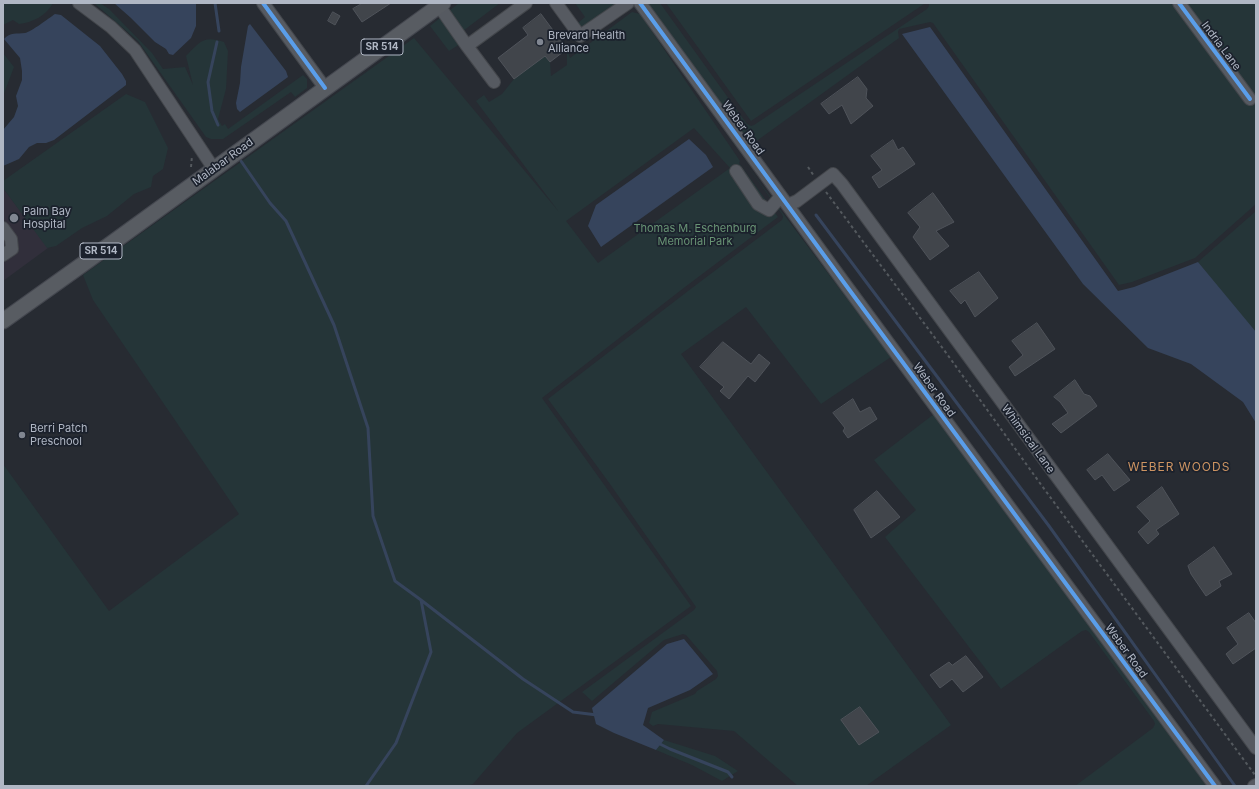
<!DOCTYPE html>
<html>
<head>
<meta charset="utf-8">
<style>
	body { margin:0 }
	#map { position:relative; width:1259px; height:789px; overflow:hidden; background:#272b32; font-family:Inter,sans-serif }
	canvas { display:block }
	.frame { position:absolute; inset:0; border:4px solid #b0b7c4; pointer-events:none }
</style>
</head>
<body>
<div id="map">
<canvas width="1259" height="789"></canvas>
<div class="frame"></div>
</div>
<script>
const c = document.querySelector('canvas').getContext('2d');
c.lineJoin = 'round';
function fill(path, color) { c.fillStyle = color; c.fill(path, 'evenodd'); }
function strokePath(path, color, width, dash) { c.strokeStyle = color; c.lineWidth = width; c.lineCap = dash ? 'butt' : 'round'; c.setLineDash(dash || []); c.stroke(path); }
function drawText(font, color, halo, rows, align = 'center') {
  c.font = font + ' Inter,sans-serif'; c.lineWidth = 3.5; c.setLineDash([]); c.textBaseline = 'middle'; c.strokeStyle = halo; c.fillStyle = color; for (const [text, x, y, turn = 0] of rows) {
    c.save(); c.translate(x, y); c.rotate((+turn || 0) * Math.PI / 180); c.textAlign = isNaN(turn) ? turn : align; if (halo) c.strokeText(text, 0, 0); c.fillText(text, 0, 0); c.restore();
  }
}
fill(new Path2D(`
	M3 188 48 248 3 281Z`), '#312f3b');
fill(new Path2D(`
	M3 3H53C47 15 32 23 19 24L13 20 3 25Z
	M94 3H100L109 9 152 53 163 69 185 67 193 85 186 56C200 42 203 35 224 42L228 51 226 89 218 119 222 126 225 124 228 129 303 75 307 79V88L295 97 291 92 223 139H211L206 137 138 41Z
	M459 3H500L455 37 460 44 449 51 430 26Z
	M575 3H616L606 15 586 28 581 27 577 24 585 17Z
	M647 3H660L747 124 751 126 754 125 927 9 929 6V3H1256V204L1195 258 1132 282 1119 285 933 23 930 22 899 29 898 32 899 38 751 145Z
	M666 3H923L924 4 751 121Z
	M632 12 640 14 740 161 739 163 778 217 685 287 542 398 691 606 517 733 473 784 465 786H3V464L109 611 239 514 93 300 83 275 414 38 559 212 476 101 484 95 489 102 502 94 514 79 545 56 550 62 551 76 567 65V49L570 58ZM694 128 730 168 598 263 566 221Z
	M3 53 14 67 3 96Z
	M126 94 145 102 168 148 163 169 153 176 151 187 134 194 107 216 82 228 56 246 47 248 3 188V181Z
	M745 163 891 357 821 404 746 307 681 354 951 725 866 786H798L734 731 658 724 653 726 649 723 652 712 695 694 697 691 716 679 718 676 717 671 686 635 683 634 664 640 592 701 582 692 694 610 696 607 610 484 548 399 688 291 782 220 783 217 782 214Z
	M1256 211V334L1198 262Z
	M934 414 1208 786H1075L1153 728 1155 724 1154 721 1089 632 1086 630 1082 631 1001 689 885 537 916 510 874 460Z
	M664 740 715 756 738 771 722 781 692 765 656 750Z`), '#253538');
fill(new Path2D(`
	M114 3H196V26L191 38 173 55 169 54 166 49 155 42 131 18Z
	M55 14 61 15 100 46 122 74 126 81V85L54 140 46 143H37L29 147 19 159 3 166V130L14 117 18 106 16 96 22 80V71L20 58 4 39C10 32 17 34 25 33 31 32 49 18 55 14Z
	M250 24 286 71 288 77 240 112 237 109 236 103 240 83 241 67 248 26Z
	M930 27 1118 291 1134 287 1198 262 1256 332V423L1243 402 1191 364 1148 348 1083 284 902 34Z
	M689 139 706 155 713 167 601 247 588 226 596 205Z
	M684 639 713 674 690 690 648 708 643 725 664 740 656 750 614 733 596 724 592 708 667 644Z`), '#36445c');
strokePath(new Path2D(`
	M215 3 219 31
	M217 42 208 82 212 111 218 125
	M241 161 270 203 286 221 334 325 368 428 373 516 395 581 421 600 431 652 396 743 366 786
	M816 215 1049 526 1235 786
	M421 600 523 679 573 712 597 715
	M658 743 670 749 728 772 732 777`), '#36445c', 3);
const building = new Path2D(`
	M363 3H391L362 22 353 9Z
	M333 12 340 16 335 25 328 21Z
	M541 14 567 49 550 62 545 56 514 79 498 58 528 35 523 28Z
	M858 77 867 89 866 98 873 106 851 124 842 105 829 114 821 104Z
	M893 140 898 150 903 147 915 164 879 188 872 177 882 170 871 156Z
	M933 193 954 222 936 231 949 246 930 260 913 237 920 227 908 213Z
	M979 272 998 298 975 317 965 300 961 304 950 291Z
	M1037 323 1055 349 1015 376 1009 367 1023 355 1012 341Z
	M723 342 751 364 759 354 770 363 755 382 748 376 729 399 720 391 724 387 700 367Z
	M1075 380 1084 394 1090 396 1097 406 1061 433 1052 424 1068 413 1060 402 1054 397Z
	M853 399 860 412 870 407 877 419 848 438 843 431 845 428 833 413Z
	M1108 454 1130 480 1114 491 1102 475 1095 480 1087 470Z
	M1162 487 1179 514 1156 530 1159 534 1148 544 1138 532 1150 521 1137 507Z
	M877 491 900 517 871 538 854 510Z
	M1214 547 1232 574 1219 581 1221 586 1206 596 1191 574 1188 566Z
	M1249 613 1256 623V648L1233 664 1226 654 1238 644 1227 628Z
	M966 656 983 677 963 692 952 679 940 688 930 675 949 662 952 665Z
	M860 707 879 732 859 745 841 720Z`);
fill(building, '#41454b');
strokePath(building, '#4f535a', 1);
const minor = new Path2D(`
	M79 3 111 27 135 50 214 169
	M263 3 325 88
	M437 3 467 46
	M556 3 580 36 628 3
	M640 3 845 284 1215 786
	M1179 3 1250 99
	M494 82 467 46 526 3
	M736 171 758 204 769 210 781 196
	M788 205 797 201 833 174 842 184 1256 748
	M3 228 11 239 12 249 3 255
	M1254 786 1256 785`);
const major = new Path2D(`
	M3 321 90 259 443 3`);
strokePath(minor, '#43464b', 14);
strokePath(major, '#44474f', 17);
strokePath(new Path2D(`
	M191 167 192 156
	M808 167 814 176
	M826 192 947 354 1042 486 1255 775`), '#54595e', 2, [3, 3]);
strokePath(minor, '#565a61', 12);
strokePath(major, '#585c62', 15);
strokePath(new Path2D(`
	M263 3 325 88
	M640 3 845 284 1215 786
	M1179 3 1250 99`), '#5a9eea', 4);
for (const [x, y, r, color] of [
	[540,42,4,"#808691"],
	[14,218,5,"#808691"],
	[22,435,4,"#808691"]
]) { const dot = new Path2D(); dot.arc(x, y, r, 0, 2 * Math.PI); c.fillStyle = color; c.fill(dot); strokePath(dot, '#1b212c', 1.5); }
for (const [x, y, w] of [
	[382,47,42],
	[101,251,42]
]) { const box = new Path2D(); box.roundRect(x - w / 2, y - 8, w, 16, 3); c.fillStyle = '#1b212c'; c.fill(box); strokePath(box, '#b0b7c4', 1); }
drawText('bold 10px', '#b0b7c4', null, [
	["SR 514",382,47],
	["SR 514",101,251]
]);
drawText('11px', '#b0b7c4', '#1b212c', [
	["Brevard Health",548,36],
	["Alliance",548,49],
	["Palm Bay",23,212],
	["Hospital",23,225],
	["Berri Patch",30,429],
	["Preschool",30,442]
], 'left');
drawText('11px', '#b0b7c4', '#1b212c', [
	["Indria Lane",1221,46,53],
	["Weber Road",743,128,54],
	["Malabar Road",223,162,-36],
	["Weber Road",934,390,54],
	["Whimsical Lane",1028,439,54],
	["Weber Road",1126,651,54]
]);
drawText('11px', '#689374', '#1b212c', [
	["Thomas M. Eschenburg",695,229],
	["Memorial Park",695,242]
]);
c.letterSpacing = '1px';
drawText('12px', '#cd9462', '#1b212c', [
	["WEBER WOODS",1179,467]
]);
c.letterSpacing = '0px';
</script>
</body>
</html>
